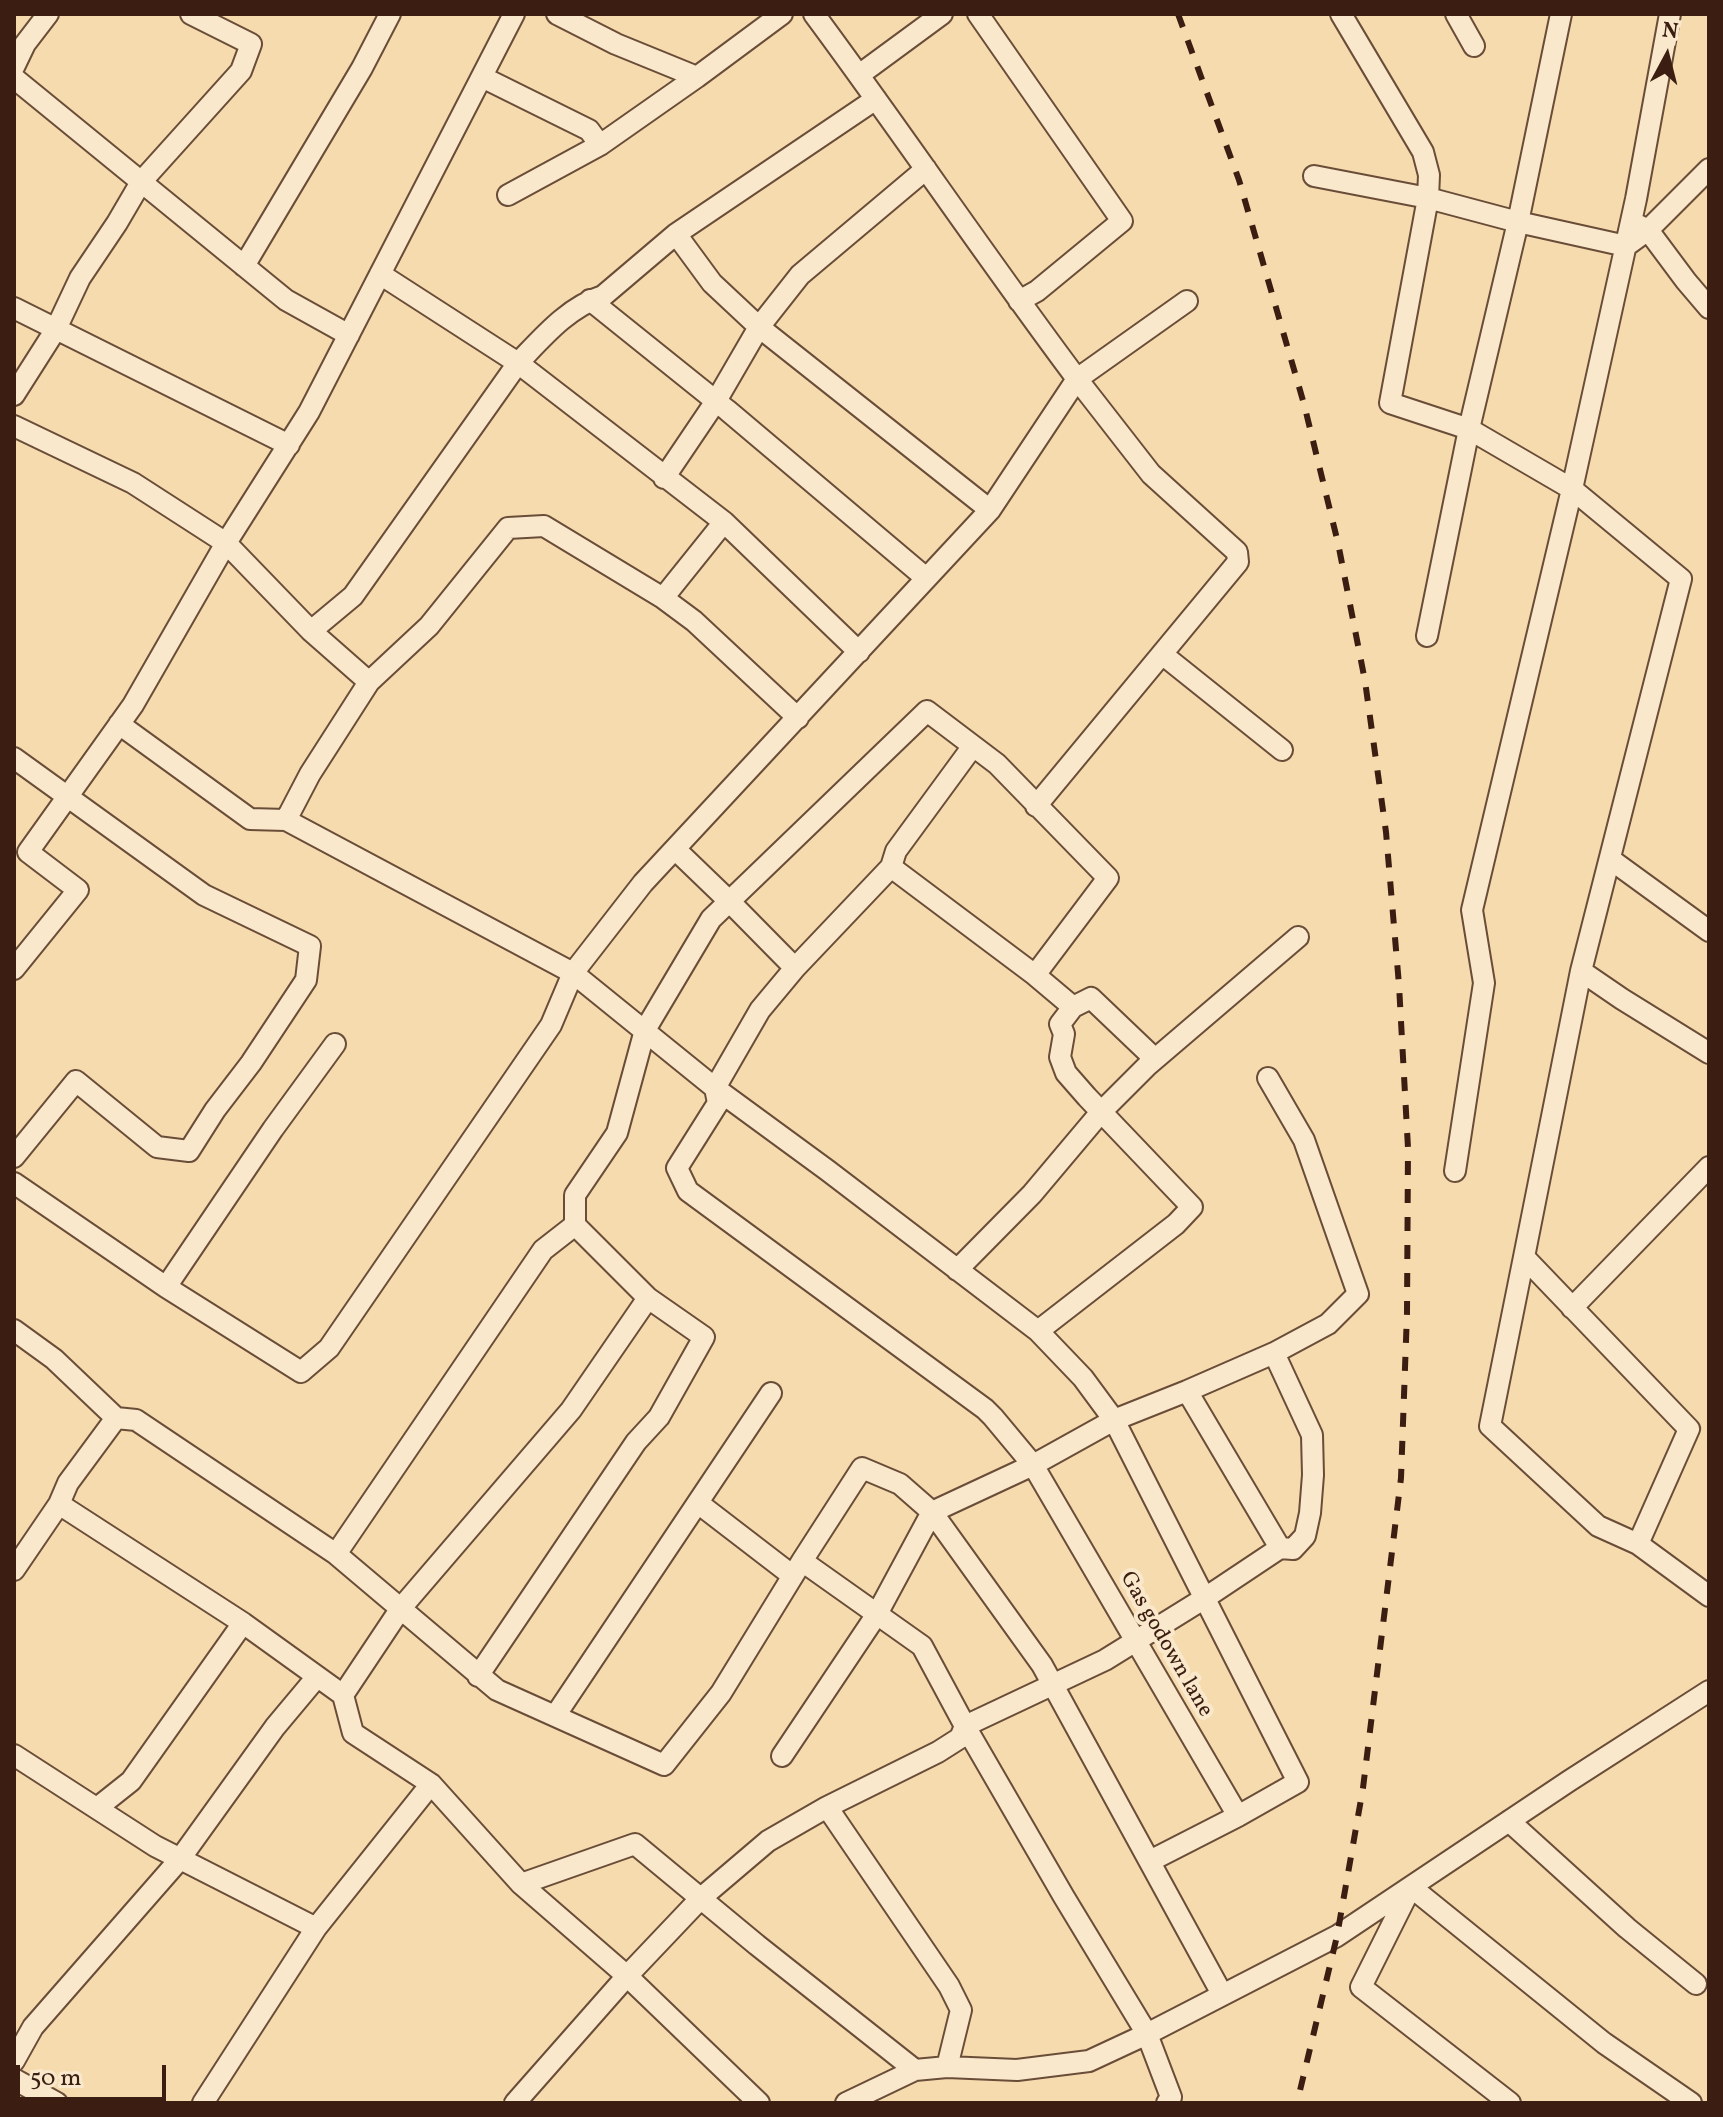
<!DOCTYPE html>
<html>
<head>
<meta charset="utf-8">
<style>
	body { margin:0 }
	#map { position:relative; width:1723px; height:2117px; overflow:hidden; background:#f6dbaf; font-family:Vollkorn,serif }
	canvas { display:block }
	.frame { position:absolute; inset:0; border:16px solid #3b1e11; pointer-events:none }
	.north { position:absolute; left:1627px; top:16px; width:80px; height:80px; -webkit-text-stroke:6px #f9e8cb; paint-order:stroke; rotate:7deg; font-size:22px; font-weight:700; line-height:32px; text-align:center; color:#3b1e11 }
	.north::after { content:''; display:block; margin:auto; width:28px; height:36px; background:#3b1e11; clip-path:polygon(50% 0,100% 100%,50% 72%,0 100%) }
	.scale { position:absolute; left:16px; top:2065px; width:150px; height:36px; box-sizing:border-box; border:4px solid #3b1e11; border-top:0; padding-left:10px; font-size:24px; line-height:28px; white-space:nowrap; color:#3b1e11; -webkit-text-stroke:6px #f9e8cb; paint-order:stroke }
</style>
</head>
<body>
<div id="map">
<canvas width="1723" height="2117"></canvas>
<div class="frame"></div>
<div class="north">N</div>
<div class="scale">50 m</div>
</div>
<script>
const c = document.querySelector('canvas').getContext('2d');
c.lineJoin = 'round';
function strokePath(path, color, width, dash) { c.strokeStyle = color; c.lineWidth = width; c.lineCap = dash ? 'butt' : 'round'; c.setLineDash(dash || []); c.stroke(path); }
function drawText(font, color, halo, rows, align = 'center') {
  c.font = font + ' Vollkorn,serif'; c.lineWidth = 8; c.setLineDash([]); c.textBaseline = 'middle'; c.strokeStyle = halo; c.fillStyle = color; for (const [text, x, y, turn = 0] of rows) {
    c.save(); c.translate(x, y); c.rotate((+turn || 0) * Math.PI / 180); c.textAlign = isNaN(turn) ? turn : align; if (halo) c.strokeText(text, 0, 0); c.fillText(text, 0, 0); c.restore();
  }
}
const minor = new Path2D(`
	M557 14 616 44 697 77
	M978 14 1122 221 1037 291 1019 301
	M1341 14 1423 152 1429 175 1428 198 1390 403 1469 429 1572 489 1472 910 1484 983 1455 1171
	M1456 14 1474 46
	M1670 14 1636 199 1572 489 1681 579 1581 971 1524 1257 1689 1429 1638 1544 1709 1596
	M14 67 25 44 48 14
	M859 75 942 14
	M482 77 589 130 600 145
	M14 78 286 300 349 335
	M1314 176 1428 198 1518 222 1626 246 1648 230 1686 281 1709 308
	M508 195 600 145 697 77 782 14
	M1636 224 1648 230 1709 169
	M676 234 712 283 759 327 990 510
	M244 266 362 68 390 14
	M380 274 518 363 724 522 859 652
	M590 300 727 410 926 578
	M14 308 289 445
	M14 395 56 329 80 278 117 223 141 182 241 71 251 44 191 14
	M14 426 133 483 226 543 311 631 369 682
	M664 478 716 401 759 327 800 275 926 169
	M663 598 724 522
	M311 631 353 596 518 363C543 337 568 307 603 296L676 234 876 99
	M1427 636 1469 429 1518 222 1561 14
	M1162 654 1282 750
	M119 724 250 819 286 820 573 973 715 1088 827 1170 1038 1331 1083 1378 1114 1420 1298 1782 1238 1816
	M973 746 896 851 891 867 1035 975 1073 1007
	M14 758 204 895 310 946 306 980 251 1063 215 1110 189 1151 157 1147 76 1081 14 1157
	M1036 806 1238 562 1237 552 1151 474 1077 379 1187 301
	M286 820 310 774 369 682 429 626 508 528 544 526 663 598 694 621 798 718
	M675 849 729 901 795 968
	M1610 859 1709 931
	M891 867 795 968 760 1010 715 1088 718 1103 677 1168 688 1191 985 1409 993 1417 1033 1465 1238 1816 1150 1861
	M14 969 78 890 28 852 133 705 226 543 309 412 514 14
	M1581 971 1622 999 1709 1053
	M14 1183 166 1287 301 1372 329 1348 551 1025 573 973 643 883 990 510 1077 379C987 259 903 134 814 14
	M1524 1257 1490 1426 1598 1526 1638 1544
	M957 1270 1032 1194 1101 1112 1147 1066 1298 937
	M166 1287 273 1129 335 1044
	M1572 1308 1709 1167
	M14 1330 54 1359 116 1418 136 1420 336 1554 497 1690 664 1765 721 1693 802 1561 922 1646 965 1726 1064 1897 1147 2034 1171 2097 1167 2103
	M1038 1331 1176 1224 1192 1207 1087 1097 1066 1073 1060 1057 1064 1034 1060 1024 1073 1007 1091 998 1155 1059
	M1187 1391 1280 1548
	M698 1503 793 1576
	M59 1504 243 1623 343 1695 353 1733 431 1784
	M336 1554 543 1250 575 1225
	M14 1570 59 1504 68 1483 116 1418
	M478 1676 636 1442 659 1417 704 1337 648 1298 575 1225V1195L617 1133 645 1030 711 919 927 711 997 764 1108 878 1035 975
	M343 1695 401 1608 571 1410 648 1298
	M555 1716 771 1393
	M14 1755 155 1846 316 1928 431 1784 521 1884 635 1844 757 1945 915 2070
	M782 1756 877 1614 932 1512 900 1484 862 1468 802 1561
	M827 1807 949 1986 961 2010 947 2067
	M97 1808 131 1781 243 1623
	M1509 1821 1627 1928 1696 1984
	M521 1884 627 1976 759 2103
	M1222 1994 1042 1665 932 1512 1033 1465 1114 1420 1187 1391 1274 1353 1328 1324 1358 1294 1304 1140 1268 1078
	M14 2061 33 2027 180 1859 275 1727 316 1678
	M14 2079 57 2103
	M203 2103 316 1928
	M515 2103 627 1976 701 1898 768 1841 827 1807 938 1752 960 1738 965 1726 1105 1660 1205 1598 1280 1548 1293 1549 1305 1536 1310 1513 1313 1475 1312 1435 1274 1353
	M846 2103 915 2070 947 2067 1017 2070 1089 2061 1147 2034 1337 1936 1569 1781 1709 1691
	M1510 2103 1361 1987 1411 1887 1604 2043 1691 2103`);
strokePath(minor, '#6a4d38', 24);
strokePath(minor, '#f9e8cb', 20);
strokePath(new Path2D(`
	M1178 14 1239 180 1304 404 1338 543 1365 681 1386 832 1399 985 1408 1148 1407 1313 1401 1478 1363 1788 1337 1936 1297 2103`), '#3b1e11', 6, [14, 14]);
drawText('22px', '#3b1e11', '#f9e8cb', [
	["Gas godown lane",1165,1645,60]
]);
</script>
</body>
</html>
